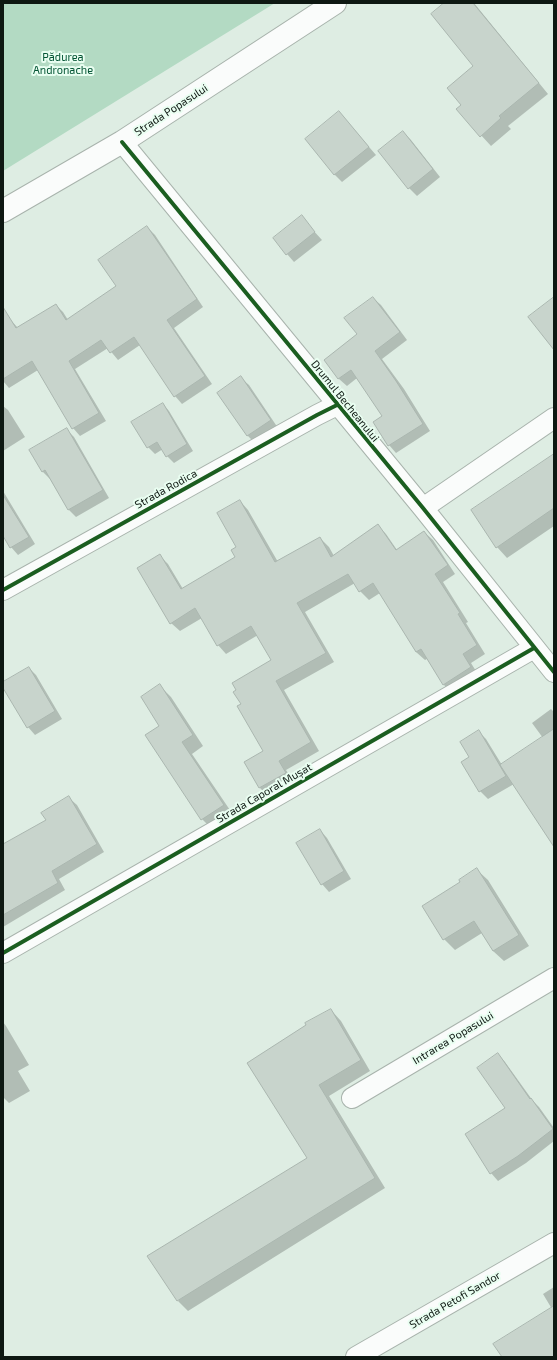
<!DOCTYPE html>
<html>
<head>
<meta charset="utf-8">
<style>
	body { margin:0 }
	#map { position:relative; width:557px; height:1360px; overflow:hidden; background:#deede3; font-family:"Exo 2",sans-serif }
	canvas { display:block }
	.frame { position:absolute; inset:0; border:4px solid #0e1812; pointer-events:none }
</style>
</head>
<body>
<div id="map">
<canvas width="557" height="1360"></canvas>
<div class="frame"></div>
</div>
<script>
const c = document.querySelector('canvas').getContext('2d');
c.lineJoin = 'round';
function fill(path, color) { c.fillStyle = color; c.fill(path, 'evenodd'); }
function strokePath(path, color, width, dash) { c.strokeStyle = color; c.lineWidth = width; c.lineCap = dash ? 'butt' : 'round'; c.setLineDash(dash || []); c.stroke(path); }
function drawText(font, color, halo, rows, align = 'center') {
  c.font = font + ' "Exo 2",sans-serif'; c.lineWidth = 4; c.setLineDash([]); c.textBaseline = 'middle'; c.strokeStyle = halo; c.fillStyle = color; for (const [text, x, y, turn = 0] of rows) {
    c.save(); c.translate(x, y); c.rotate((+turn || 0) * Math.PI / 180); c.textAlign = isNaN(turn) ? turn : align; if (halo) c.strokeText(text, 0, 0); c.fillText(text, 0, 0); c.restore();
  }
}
fill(new Path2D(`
	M3 3H275L3 171Z`), '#b3dac3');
fill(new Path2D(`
	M446 3H474L548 94 508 126 511 129 491 146 457 109 462 105 474 66Z
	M339 112 376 155 342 182 334 174Z
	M403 132 411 140 440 177 417 196 409 188Z
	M301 217 322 240 294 262 287 254Z
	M147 227 155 235 203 307 174 328 212 384 182 404 175 396 140 345 118 360 108 348 75 369 106 421 80 436 73 428 38 370 9 388 3 381V320L8 317 18 328 56 305 63 312 68 320 117 286Z
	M373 298 381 305 407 340 382 359 404 389 430 431 396 453 389 445 384 416 357 378 347 386 339 379 325 360 358 335Z
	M241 378 249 385 278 428 255 443 248 436 218 393Z
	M163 404 169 411 193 451 174 463 167 456 163 449 155 454 148 447Z
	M3 406 8 410 25 437 3 451Z
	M66 429 74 437 109 498 76 517 68 509 50 479 43 472 30 450Z
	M554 457V526L507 558 497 547Z
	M3 491 35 544 18 555 11 547 3 534Z
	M240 501 248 510 278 562 320 538 329 547 334 556 378 526 386 534 397 550 424 532 433 540 455 574 443 582 468 622 466 623 485 654 471 663 479 676 452 693 444 685 427 659 425 660 416 652 380 593 369 600 360 591 355 583 305 612 334 662 284 690 319 751 286 770 293 781 268 796 260 788 245 763 264 751 242 705 273 660 258 635 226 654 218 645 202 618 180 631 171 623 160 556 168 564 183 589 236 558Z
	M29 668 36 675 62 719 35 735 28 727 3 686V683Z
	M160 686 171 697 203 746 192 754 234 816 213 830 202 819 161 726Z
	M551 709 554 712V835L514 784 488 799 480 791 462 762 470 757 478 731 486 739 502 765 543 738 532 723Z
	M69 798 77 805 104 852 59 879 65 890 3 927V857L47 821Z
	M320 830 327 838 351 879 329 892 322 884Z
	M477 870 488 880 529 946 504 961 493 951 482 933 455 950 444 939 461 882Z
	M331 1010 341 1021 370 1071 329 1096 385 1188 188 1311 178 1301 308 1158 248 1064Z
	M3 1022 6 1026 29 1065 18 1071 30 1091 9 1103 3 1097Z
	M498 1054 505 1062 533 1101 539 1107 554 1128V1141L526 1163 498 1181 491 1173 506 1109Z
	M554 1287V1357H503L552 1309 543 1294Z`), '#0003');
const building = new Path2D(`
	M444 3H473L539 83 499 116 501 118 480 137 456 109 461 105 447 88 473 66 431 14Z
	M339 111 369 147 334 175 305 139Z
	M403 131 433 169 408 189 378 151Z
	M302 215 315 232 286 255 273 238Z
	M147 226 197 299 167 320 205 376 174 397 134 337 110 353 101 340 69 361 99 413 72 429 32 361 3 379V307L16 328 56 304 66 320 116 286 98 260Z
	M373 297 400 332 375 351 396 381 423 424 388 446 373 422 382 416 351 370 338 379 324 360 357 334 344 318Z
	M554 297V350L528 317Z
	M241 376 271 420 247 436 217 393Z
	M163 403 187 444 166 457 157 442 147 448 131 422Z
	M67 428 103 490 68 510 45 470 42 472 29 450Z
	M554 454V508L496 548 471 510Z
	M3 495 29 537 10 548 3 536Z
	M240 500 275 562 320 537 331 557 378 524 396 550 424 531 448 565 435 574 460 613 458 614 477 645 463 654 471 667 443 685 421 649 416 652 373 583 359 592 348 574 297 603 326 653 276 681 311 742 279 761 286 773 259 788 244 762 263 751 237 706 241 704 233 692 236 690 232 683 271 660 251 626 217 646 195 608 170 624 137 568 160 554 181 589 235 557 231 550 236 547 217 513Z
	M29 667 55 711 27 728 3 688V682Z
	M160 684 193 735 182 742 224 805 201 820 145 735 159 726 141 697Z
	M554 729V847L500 765Z
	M479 730 506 776 479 792 461 762 469 757 460 742Z
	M69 796 97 844 52 871 58 883 3 915V844L46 820 41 813Z
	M320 829 344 871 321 885 296 843Z
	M477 868 519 935 493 951 474 921 443 940 422 906 460 882 459 880Z
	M331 1009 361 1060 319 1085 375 1178 177 1301 147 1256 307 1158 247 1063 306 1025 305 1023Z
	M498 1053 530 1099 531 1098 553 1129 518 1156 490 1174 465 1134 505 1108 477 1068Z
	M554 1306V1357H502L493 1344Z`);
fill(building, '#c8d4cc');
strokePath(building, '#aab6af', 1);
const minor = new Path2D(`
	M122 142 423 508 554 672
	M423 508 554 418
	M3 590 317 415 337 405
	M3 953 534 648
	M352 1098 554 978
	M356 1357 554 1243`);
const tertiary = new Path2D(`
	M3 211 122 142 335 3`);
strokePath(minor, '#a8b3ac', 22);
strokePath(tertiary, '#a8b3ac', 24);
strokePath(minor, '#fafcfb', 20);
strokePath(tertiary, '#fafcfb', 22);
strokePath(new Path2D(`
	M122 142 423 508 554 672
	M3 590 317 415 337 405
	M3 953 534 648`), '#1b5e20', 4);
drawText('11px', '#035434', '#e9fef1', [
	["Pădurea",63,57],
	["Andronache",63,70]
]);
drawText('11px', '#0e1812', '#e9fef1', [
	["Strada Popasului",171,110,-33],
	["Drumul Becheanului",345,401,51],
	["Strada Rodica",166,489,-29],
	["Strada Caporal Mușat",264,793,-30],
	["Intrarea Popasului",453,1038,-31],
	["Strada Petofi Sandor",455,1300,-30]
]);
</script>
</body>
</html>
